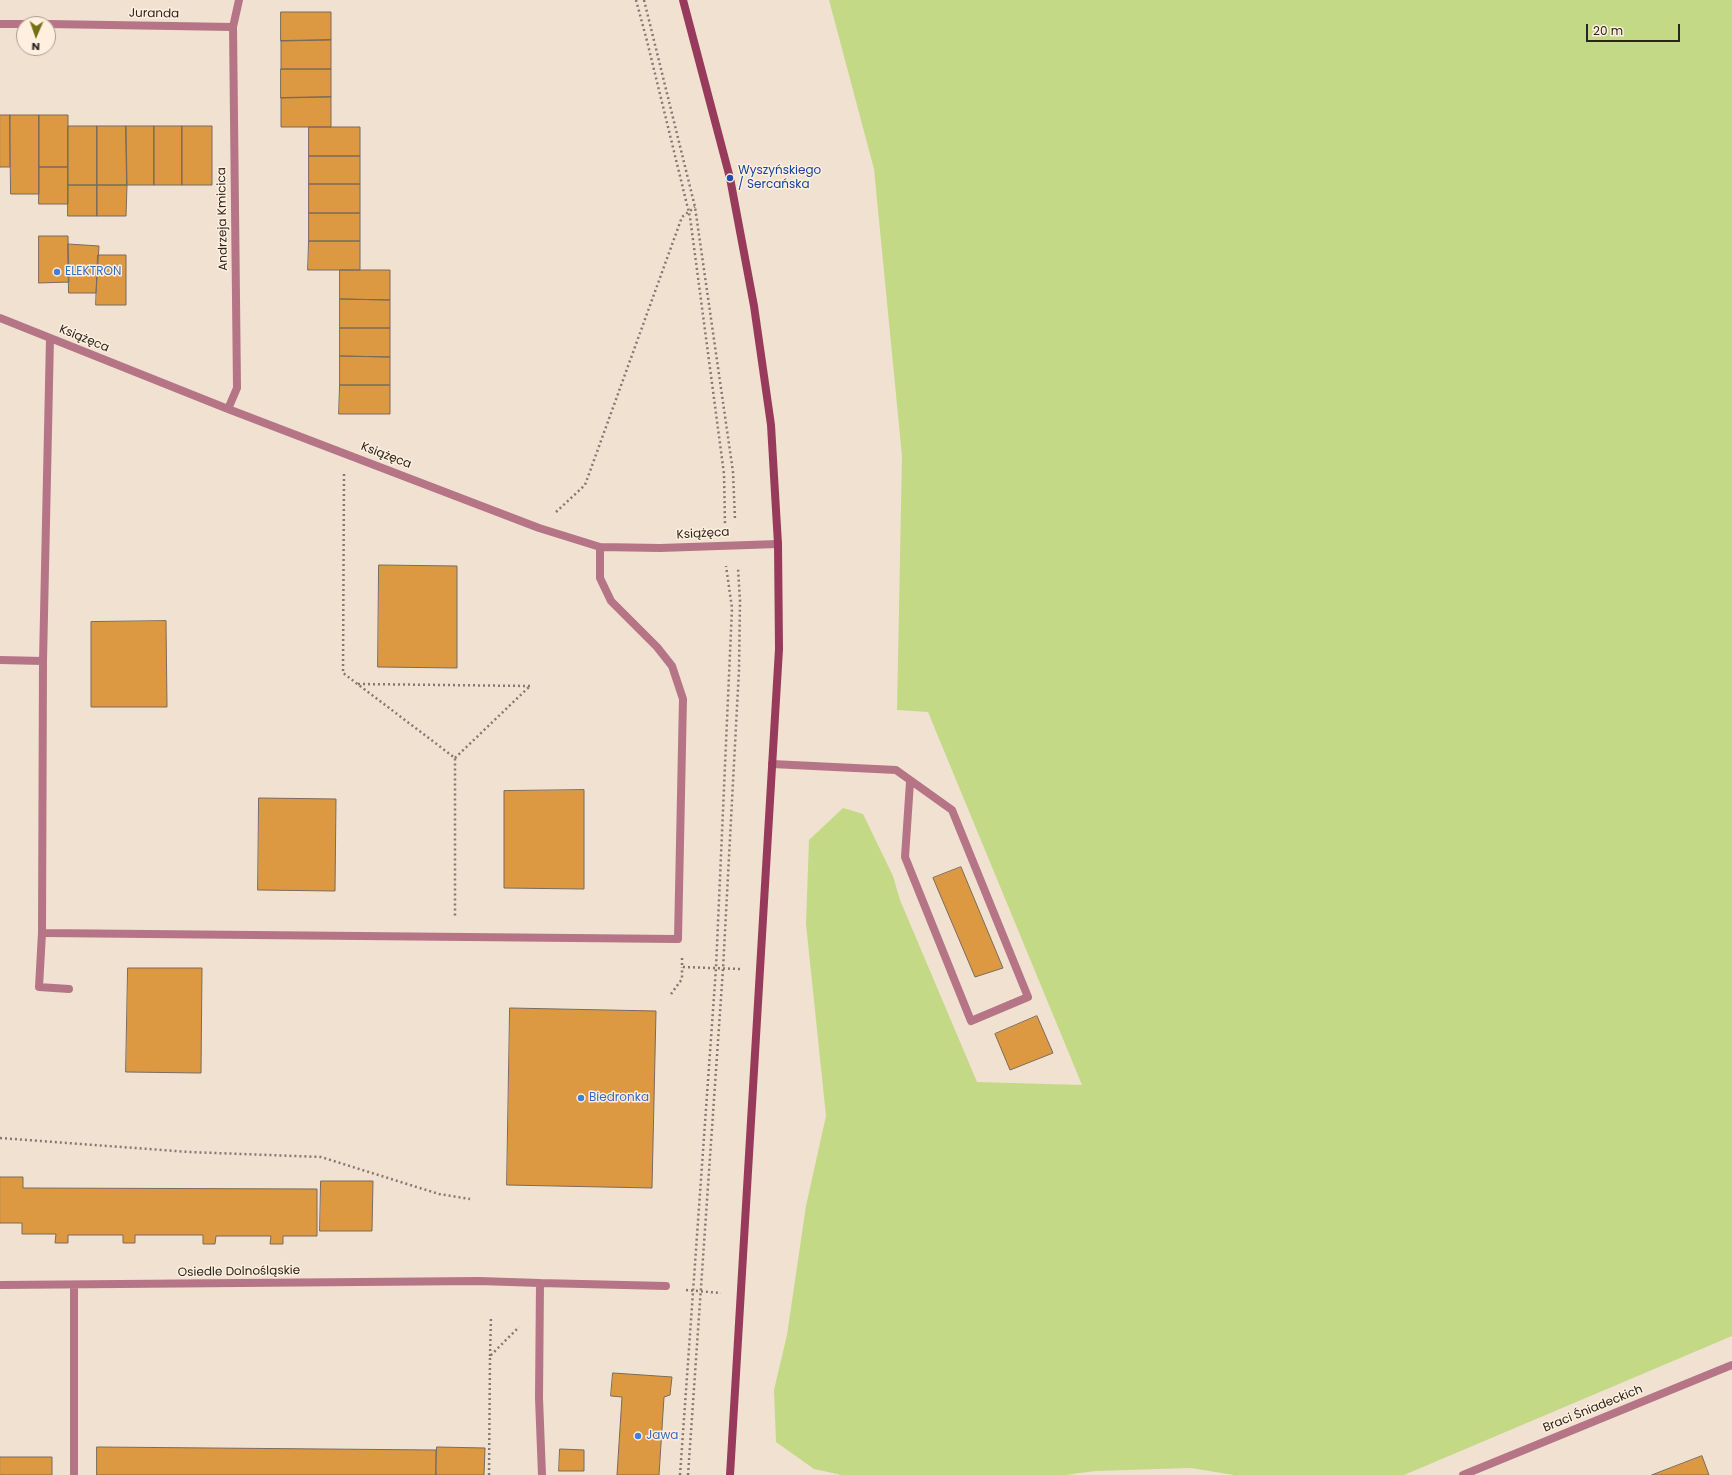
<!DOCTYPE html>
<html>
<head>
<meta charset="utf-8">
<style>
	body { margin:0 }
	#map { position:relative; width:1732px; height:1475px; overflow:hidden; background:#f1e1d1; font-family:Poppins,sans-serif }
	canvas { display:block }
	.north { position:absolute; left:16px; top:16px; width:40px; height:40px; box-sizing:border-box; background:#feefde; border:1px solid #a99e91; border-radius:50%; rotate:182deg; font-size:11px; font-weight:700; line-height:16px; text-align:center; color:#2a241e }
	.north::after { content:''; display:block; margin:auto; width:14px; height:18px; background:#737115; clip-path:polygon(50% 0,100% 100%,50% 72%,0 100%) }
	.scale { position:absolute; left:1586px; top:24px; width:94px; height:18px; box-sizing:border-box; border:2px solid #2a241e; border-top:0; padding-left:5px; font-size:12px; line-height:14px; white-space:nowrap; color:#2a241e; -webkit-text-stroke:3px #feefde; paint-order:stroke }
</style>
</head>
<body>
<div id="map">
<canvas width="1732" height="1475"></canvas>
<div class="north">N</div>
<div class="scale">20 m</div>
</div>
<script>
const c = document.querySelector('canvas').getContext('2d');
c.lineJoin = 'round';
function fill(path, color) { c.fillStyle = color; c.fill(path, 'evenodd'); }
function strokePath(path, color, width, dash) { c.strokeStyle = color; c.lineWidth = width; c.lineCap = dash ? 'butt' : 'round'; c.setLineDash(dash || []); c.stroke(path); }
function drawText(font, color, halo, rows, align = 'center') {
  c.font = font + ' Poppins,sans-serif'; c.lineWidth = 3; c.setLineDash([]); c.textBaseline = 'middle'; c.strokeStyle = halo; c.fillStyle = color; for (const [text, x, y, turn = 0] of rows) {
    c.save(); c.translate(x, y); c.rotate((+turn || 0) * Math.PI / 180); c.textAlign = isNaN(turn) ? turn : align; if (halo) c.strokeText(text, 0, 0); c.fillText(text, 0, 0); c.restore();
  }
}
fill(new Path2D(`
	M829 0H1732V1336L1404 1475H1234L1191 1468 1095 1471 1066 1475H842L814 1469 776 1442 774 1390 787 1335 806 1206 826 1116 806 924 809 840 843 808 863 814 893 876 900 900 977 1082 1082 1085 928 712 897 710 902 456 874 169Z`), '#c3d986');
const building = new Path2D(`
	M281 12H331V40L281 41Z
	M331 40V69H281V41Z
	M281 69H331V97L281 98Z
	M331 97V127H281V98Z
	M0 115H10V167H0Z
	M10 115H39V194H11Z
	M39 115H68V167H39Z
	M68 126H97V185H68Z
	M97 126H126L127 185H97Z
	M126 126H154V185H127Z
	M154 126H182V185H154Z
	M182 126H212V185H182Z
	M309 127H360V156H309Z
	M309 156H360V184H309Z
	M39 167H68V204H39Z
	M309 184H360V213H309Z
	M68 185H97V216H68Z
	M97 185H127L126 216H97Z
	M309 213H360V241H309Z
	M39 236H68L69 282 39 283Z
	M309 241H360V270H308Z
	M68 244 99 246 96 293H69Z
	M98 255H126V305H96Z
	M340 270H390V300L340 299Z
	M340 299 390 300V328H340Z
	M340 328H390V357L340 356Z
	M340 356 390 357V385H340Z
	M340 385H390V414H339Z
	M379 565 457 566V668L378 667Z
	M166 621 167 707H91V622Z
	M584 790V889L504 888V791Z
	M259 798 336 799 335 891 258 890Z
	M961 867 1003 968 975 977 933 878Z
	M128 968H202L201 1073 126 1072Z
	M510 1008 656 1011 652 1188 507 1185Z
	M1037 1016 1053 1053 1010 1070 995 1034Z
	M0 1177H23V1188L317 1189V1236H283V1244H270L271 1236H216L215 1244H203V1235H135V1243H123V1235H68V1243H55L56 1234H22V1223H0Z
	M321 1181H373L372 1231H320Z
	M613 1373 672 1377 670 1395 664 1397 659 1475H617L622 1397 611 1396Z
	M97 1447 436 1450V1475H97Z
	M437 1447 485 1448 484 1475H436Z
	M560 1449 584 1450V1471H559Z
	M1702 1456 1709 1475H1652Z
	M0 1457H52V1475H0Z`);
fill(building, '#dd9842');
strokePath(building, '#796b5c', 1);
strokePath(new Path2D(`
	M636 0 647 41 690 217 724 474 725 525
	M644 0 695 207 733 472 735 520
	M344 474 343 673 455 758V916
	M556 512 585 485 682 217 695 207
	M358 684 530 686
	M455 758 530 686
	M682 958V967L741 969
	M671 994 682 979V967
	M0 1138 189 1152 321 1157 439 1194 470 1199
	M686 1290 721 1293
	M490 1356 491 1316
	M489 1475 490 1356 519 1327
	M680 1475 716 968 732 608 726 566
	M688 1475 723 969 739 670 740 601 738 568`), '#84796f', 2.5, [2, 3]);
strokePath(new Path2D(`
	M772 764 896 770 952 810 1028 997 971 1021 905 857 910 782
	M42 933 39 987 69 989`), '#b67487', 8);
strokePath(new Path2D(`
	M0 24H24
	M48 24 233 27
	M0 318 228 409 539 528 600 547 660 548 778 544
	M50 338 43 661 42 933 678 939 683 699 672 666 657 647 611 601 600 578V547
	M228 409 237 388 233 27 239 0
	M0 660 43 661
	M540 1283 666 1286
	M0 1285 479 1281 540 1283 539 1398 542 1475
	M74 1475V1286
	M1463 1475 1732 1365`), '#b67487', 8);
strokePath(new Path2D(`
	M683 0 730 178 754 306 771 425 778 544 779 649 730 1475`), '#983a5b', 8);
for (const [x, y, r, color] of [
	[730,178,4,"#1a4fb4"],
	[57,272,4,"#3f7fe0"],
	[581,1098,4,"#3f7fe0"],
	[638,1436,4,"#3f7fe0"]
]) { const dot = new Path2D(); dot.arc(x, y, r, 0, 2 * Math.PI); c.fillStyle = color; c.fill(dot); strokePath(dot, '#feefde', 1.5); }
drawText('12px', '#2a241e', '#feefde', [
	["Juranda",154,14,1],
	["Andrzeja Kmicica",223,219,-91],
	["Książęca",84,339,22],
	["Książęca",386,456,21],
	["Książęca",703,534,-3],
	["Osiedle Dolnośląskie",239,1272,-1],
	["Braci Śniadeckich",1593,1409,-22]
]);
drawText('12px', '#164399', '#feefde', [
	["Wyszyńskiego",738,171],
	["/ Sercańska",738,185]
], 'left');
drawText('12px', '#366cbe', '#feefde', [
	["ELEKTRON",65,272],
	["Biedronka",589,1098],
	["Jawa",646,1436]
], 'left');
</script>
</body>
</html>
